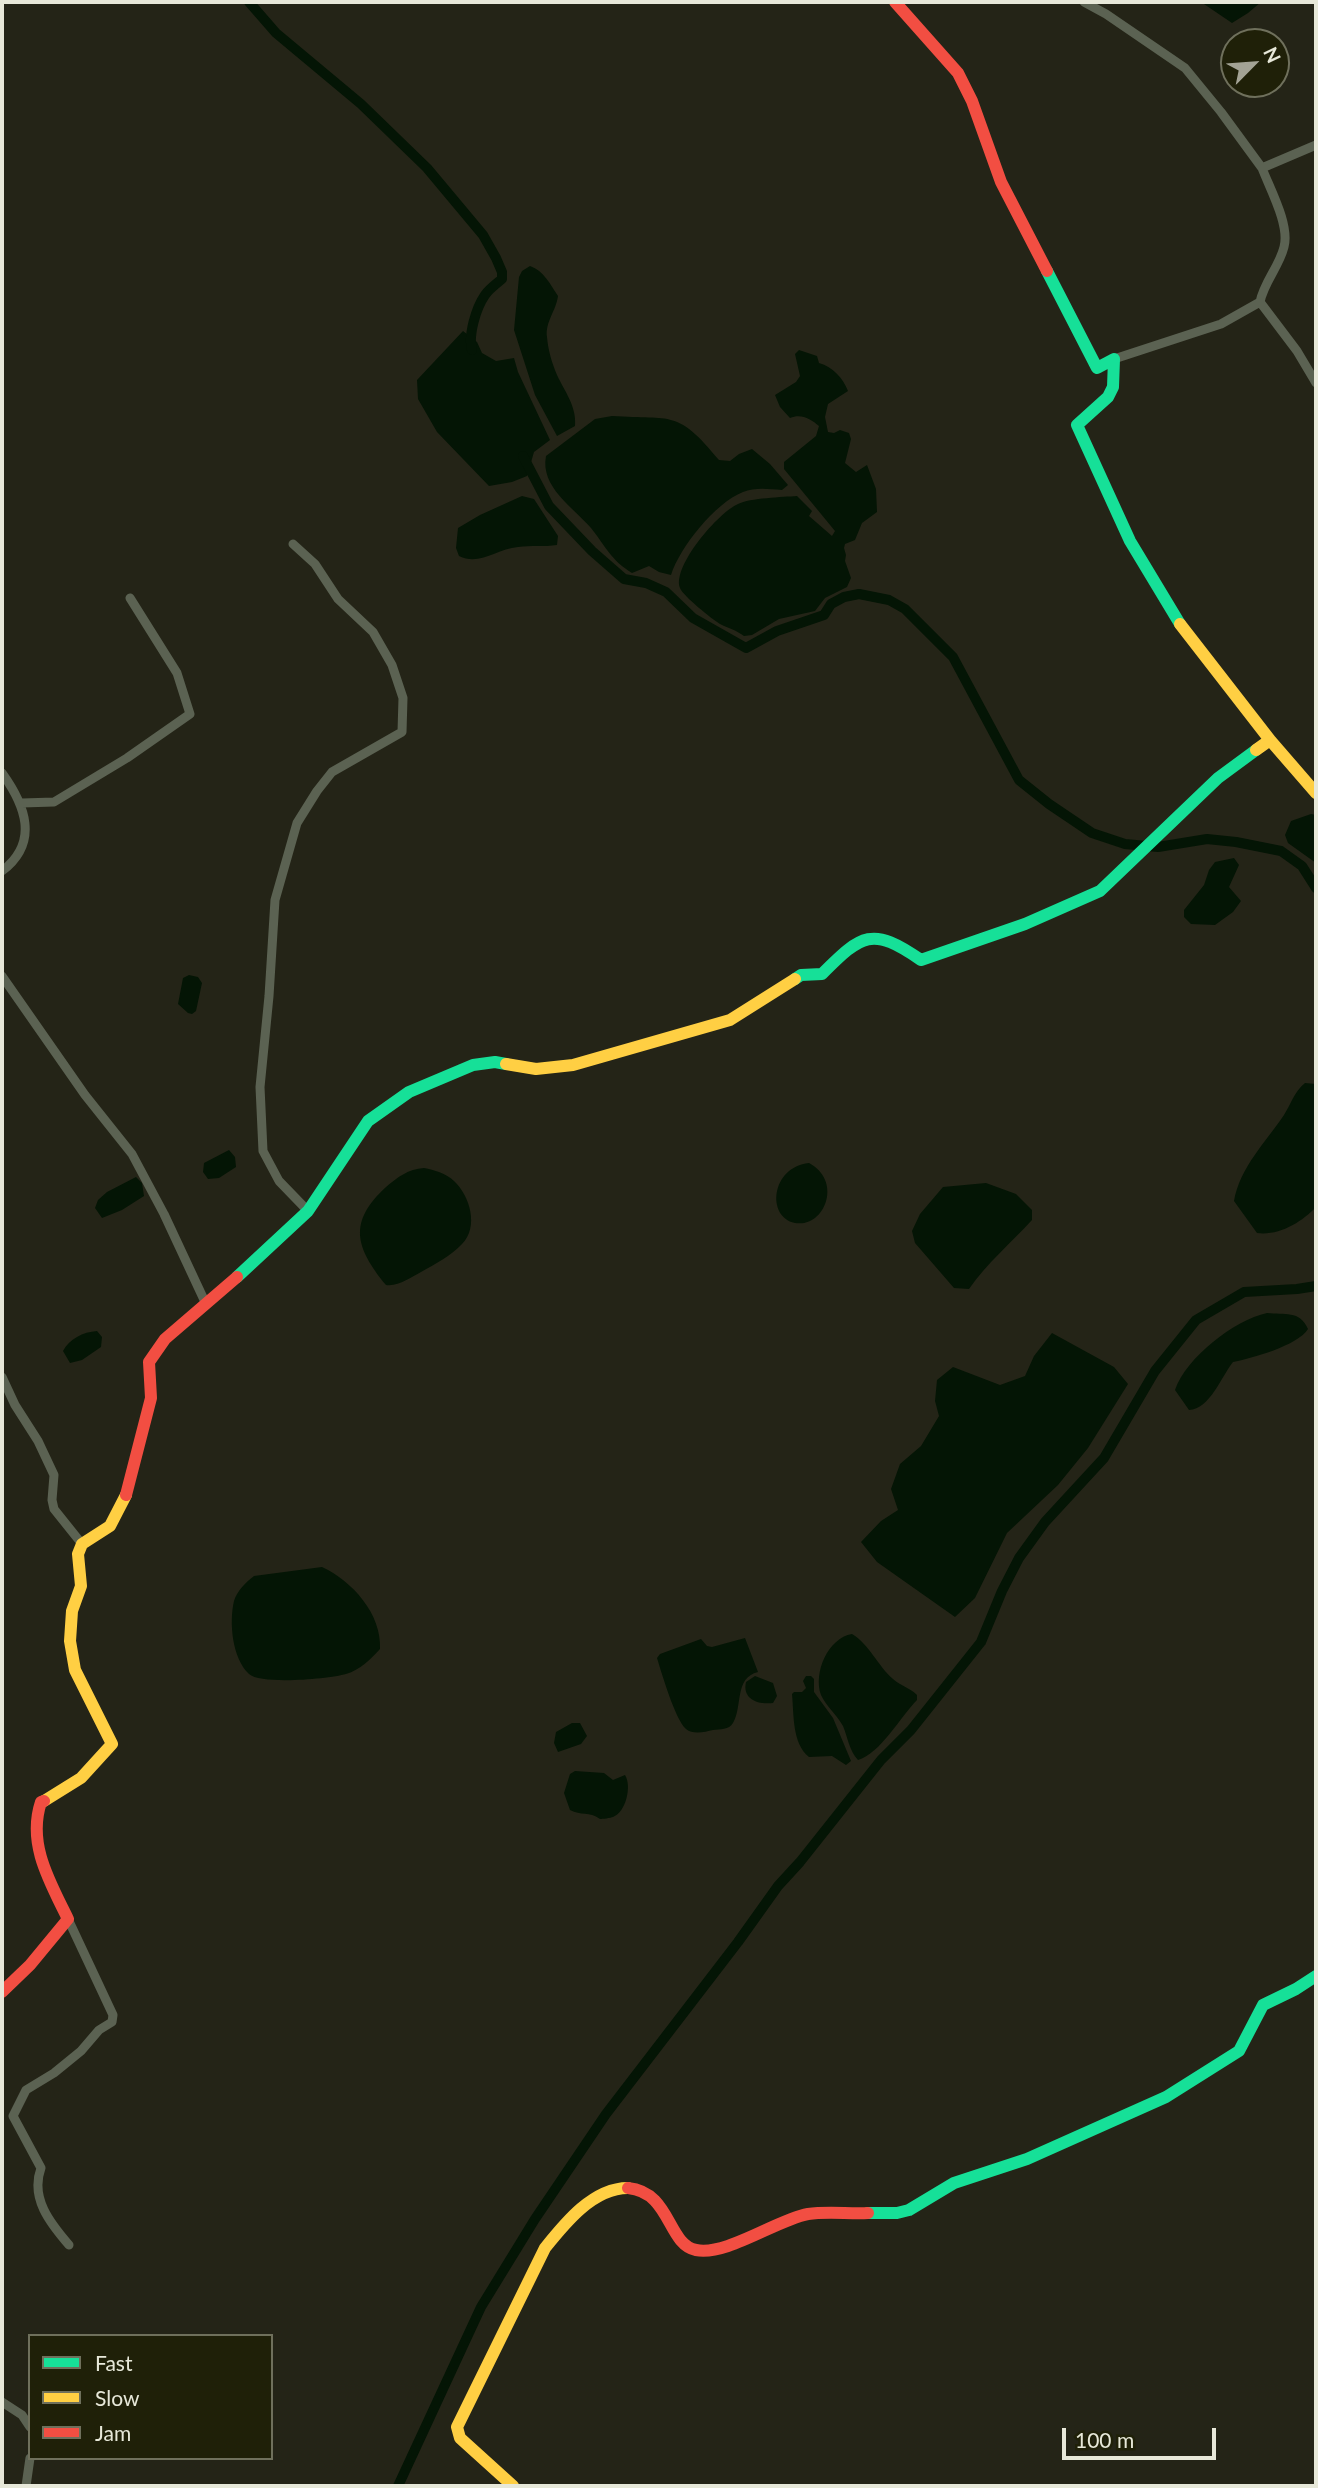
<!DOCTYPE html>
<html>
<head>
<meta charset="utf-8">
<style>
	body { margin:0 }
	#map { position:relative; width:1318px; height:2488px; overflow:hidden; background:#242417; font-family:Lato,sans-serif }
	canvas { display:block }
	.frame { position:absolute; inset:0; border:4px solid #e7e8d9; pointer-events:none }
	.legend { position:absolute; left:28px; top:2334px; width:245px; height:126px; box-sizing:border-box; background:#1f2008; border:2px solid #6f705c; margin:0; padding:9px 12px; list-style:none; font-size:21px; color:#e7e8d9 }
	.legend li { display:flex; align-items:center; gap:14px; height:35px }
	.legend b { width:35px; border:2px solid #6f705c }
	.north { position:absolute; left:1220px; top:28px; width:70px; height:70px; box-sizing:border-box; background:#1f2008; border:2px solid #6f705c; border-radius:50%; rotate:65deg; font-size:19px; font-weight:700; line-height:28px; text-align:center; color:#e7e8d9 }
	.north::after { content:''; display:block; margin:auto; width:24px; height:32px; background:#a3a395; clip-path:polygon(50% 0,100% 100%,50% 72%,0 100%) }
	.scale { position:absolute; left:1062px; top:2428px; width:154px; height:32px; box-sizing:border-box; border:4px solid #e7e8d9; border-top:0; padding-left:9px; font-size:21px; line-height:24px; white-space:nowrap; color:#e7e8d9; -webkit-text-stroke:5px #1f2008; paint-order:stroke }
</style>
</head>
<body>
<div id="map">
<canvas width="1318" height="2488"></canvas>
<div class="frame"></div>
<ul class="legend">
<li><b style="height:9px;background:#16e098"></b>Fast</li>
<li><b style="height:9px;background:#ffcf43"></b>Slow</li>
<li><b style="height:9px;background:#f24e42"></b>Jam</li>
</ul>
<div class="north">N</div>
<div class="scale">100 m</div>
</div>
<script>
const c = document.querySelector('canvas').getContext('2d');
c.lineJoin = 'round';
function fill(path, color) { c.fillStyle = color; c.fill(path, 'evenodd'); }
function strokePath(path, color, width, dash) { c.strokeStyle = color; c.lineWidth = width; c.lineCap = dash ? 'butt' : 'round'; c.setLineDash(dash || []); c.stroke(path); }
fill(new Path2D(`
	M1201 2H1261L1248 13 1232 23Z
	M530 266C544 271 550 284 558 296 556 311 545 322 547 337 548 350 552 363 557 375 565 392 577 407 575 426L557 436 535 395 514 330 519 277 522 271Z
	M463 331 477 342 482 353 496 361 514 358 518 372 550 440 534 452 527 476 512 482 489 486 437 432 418 399 417 380Z
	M799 350 817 356 819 363C833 367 843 378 848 391L828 404 825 417 828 432 834 433 840 430 849 433 851 439 845 463 856 472 867 465 876 489 877 512 862 523 855 540 845 544 844 548 846 555 845 561 851 578 847 587 825 598 815 611 779 619 752 635 744 636C736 630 728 628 720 624 712 619 683 596 680 588 672 566 719 512 738 504 750 498 783 497 797 496L812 511 809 516 832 536 835 531 784 469V462L816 436 819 426C811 419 801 413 790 418L780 407 775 395 796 382 800 376 795 354Z
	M612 416C673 420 677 409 719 460L730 461 739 454 752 449 770 464 788 485 782 490C769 489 755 487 743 492 715 503 680 547 671 575L659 572 649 566 632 573C611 560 606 547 591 528 573 507 540 487 546 456L595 419Z
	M522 496 534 499 558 536 557 545C544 547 531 545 518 547 496 549 480 566 459 556L456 548 458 528 480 515Z
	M1311 814 1316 815V863L1288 843 1285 835 1291 821Z
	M1234 858 1239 865 1229 887 1241 901 1233 912 1215 925 1191 924 1184 917V910L1204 885 1209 870 1215 862Z
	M189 975 198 977 202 983 196 1011 192 1014 188 1013 178 1004 183 978Z
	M1305 1083 1316 1084V1207C1302 1222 1279 1236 1257 1233L1234 1201C1240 1167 1266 1142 1284 1115 1291 1104 1294 1092 1305 1083Z
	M229 1150 235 1157 236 1167 219 1178 208 1179 203 1172 204 1163Z
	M809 1163C843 1181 825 1228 795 1223 766 1217 771 1167 809 1163Z
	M424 1168C434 1170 446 1173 454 1181 470 1196 479 1227 462 1244 451 1256 435 1264 421 1272 411 1277 398 1287 386 1285 355 1247 348 1222 386 1187 398 1177 408 1169 424 1168Z
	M136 1177 142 1183 144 1196 122 1210 102 1218 95 1208 98 1200 107 1192Z
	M986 1183 1016 1194 1032 1210V1220C1011 1243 987 1263 969 1289L954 1288 915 1243 912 1231 920 1214 943 1187Z
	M1267 1313C1284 1315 1300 1310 1308 1329 1297 1346 1252 1358 1233 1362 1221 1377 1210 1409 1189 1410L1175 1390C1186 1358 1234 1320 1267 1313Z
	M97 1331 102 1337 101 1347 82 1360 70 1363 63 1351C69 1339 83 1332 97 1331Z
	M1052 1333 1114 1367 1128 1384 1088 1448 1058 1485 1007 1533 975 1598 955 1617 877 1562 861 1542 881 1521 898 1510 891 1489 900 1464 921 1446 939 1416 935 1401 937 1380 953 1367 1000 1385 1025 1376 1034 1356Z
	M322 1567C352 1581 382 1614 380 1649 371 1659 360 1670 346 1674 329 1679 261 1685 249 1674 232 1658 229 1622 234 1601 237 1591 246 1582 254 1576Z
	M852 1634C869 1644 878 1666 893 1679 901 1686 910 1688 917 1695V1700C901 1716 880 1754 858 1760 849 1750 848 1738 843 1726 837 1715 826 1706 821 1695 813 1673 828 1638 852 1634Z
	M745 1638 758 1672C734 1678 743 1706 733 1723 729 1730 720 1729 713 1730 705 1732 693 1735 686 1729 675 1719 662 1674 657 1658L660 1654 701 1639 707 1646 712 1647Z
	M755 1676 773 1683 777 1696 773 1703C758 1705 742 1699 746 1682Z
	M806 1676H811L814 1679V1692L833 1718 851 1761 846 1765 832 1756 809 1757C792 1743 794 1715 792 1694L794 1692H802L806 1688 803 1681Z
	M572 1723H580L587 1736 581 1744 558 1752 554 1743 556 1732Z
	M575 1771 604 1773 613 1780 625 1775C632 1786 626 1812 613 1817 611 1818 602 1819 600 1819 589 1811 581 1816 570 1810L564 1793 570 1774Z`), '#041505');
strokePath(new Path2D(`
	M249 2 276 33 361 104 427 168 483 235 496 258 502 272V279C496 284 489 289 485 295 476 308 468 335 472 350
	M523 456 549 506 592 551 624 579 646 583 666 592 693 618 746 648 777 631 824 615 831 604 844 597 859 594 889 600 905 609 953 657 1019 780 1049 804 1092 833 1125 844 1158 847 1207 839 1236 842 1281 851 1302 866 1316 888
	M398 2486 481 2307 535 2219 606 2114 738 1942 778 1886 800 1862 881 1760 911 1730 981 1642 1002 1591 1019 1558 1045 1522 1104 1458 1155 1371 1196 1320 1244 1292 1297 1289 1316 1286`), '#041505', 10);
strokePath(new Path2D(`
	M1084 2 1106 14 1185 68 1221 112 1262 168
	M1260 302 1297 351 1316 383
	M1114 359 1221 324 1260 302C1264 282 1279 267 1284 247 1290 225 1270 189 1262 168L1316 145
	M293 544 315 564 338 599 373 632 392 665 403 698 402 732 332 772 317 791 297 823 275 900 269 996 260 1087 263 1151 279 1181 308 1211
	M2 773C25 805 40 842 2 871
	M22 803 54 802 127 758 190 714 177 673 130 598
	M2 976 85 1095 132 1154 164 1214 206 1304
	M2 1377 15 1405 38 1441 54 1475 52 1500 54 1509 82 1544
	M68 1919 113 2015 112 2022 99 2030 81 2051 54 2073 26 2090 13 2116 41 2168C30 2198 50 2223 69 2245
	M2 2402 22 2415 30 2427
	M26 2486 30 2458`), '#5b6252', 9);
strokePath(new Path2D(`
	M1047 271 1097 368 1114 359 1113 387 1108 397 1077 425 1130 541 1180 624
	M795 979 801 975 822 974C862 934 872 926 921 960L1025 924 1100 891 1218 778 1256 750
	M237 1277 308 1211 368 1121 409 1092 473 1065 495 1062 506 1064
	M868 2213H897L909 2210 954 2183 1027 2159 1166 2097 1239 2051 1263 2005 1296 1989 1316 1976`), '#16e098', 12);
strokePath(new Path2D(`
	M1180 624 1270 740
	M1256 750 1270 740 1316 793
	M506 1064 536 1069 573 1065 730 1020 795 979
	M44 1801 81 1778 112 1744 75 1670 70 1641 72 1611 81 1586 78 1554 82 1544 110 1526 126 1495
	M513 2486 460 2438 457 2427 545 2248C565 2223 593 2188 628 2188`), '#ffcf43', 12);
strokePath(new Path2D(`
	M895 2 958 73 972 101 1001 182 1047 271
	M126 1495 151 1398 149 1362 165 1339 237 1277
	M2 1992 30 1965 68 1919C50 1882 27 1844 41 1802L44 1801
	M628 2188C671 2192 667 2244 696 2250 727 2256 776 2220 808 2214 827 2211 849 2214 868 2213`), '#f24e42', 12);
</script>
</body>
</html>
